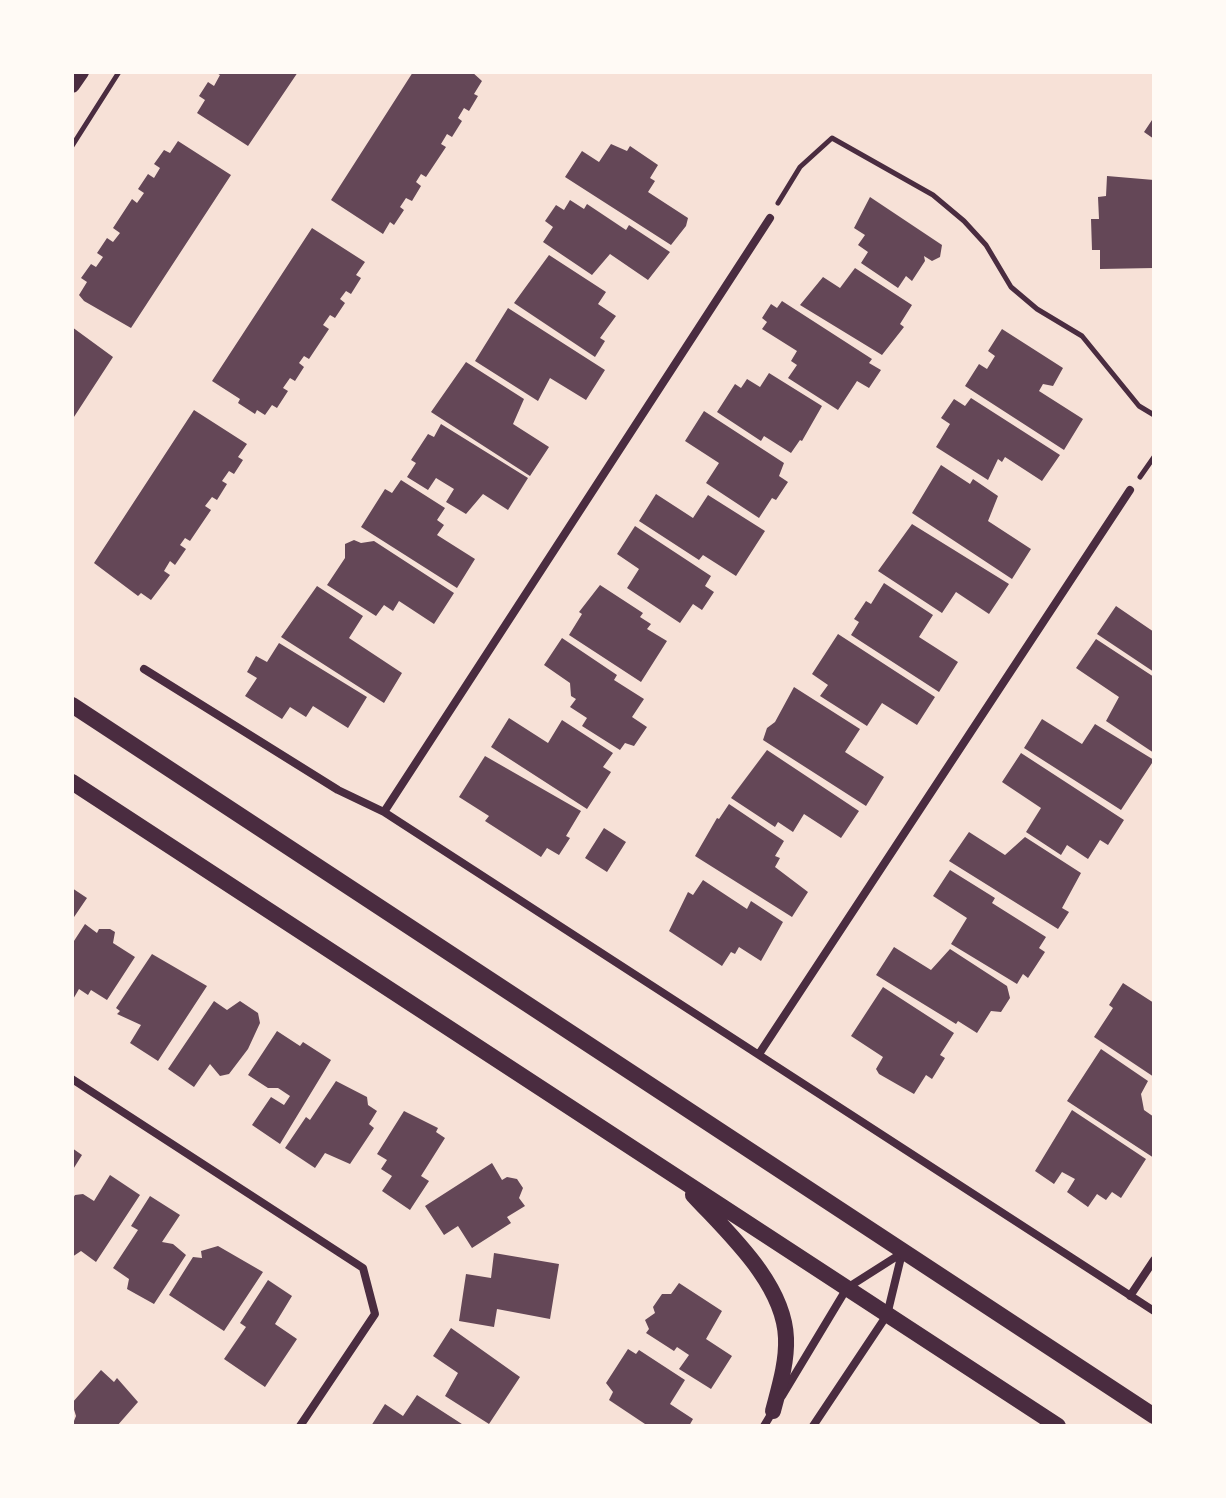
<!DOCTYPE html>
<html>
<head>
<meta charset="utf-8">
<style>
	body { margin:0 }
	#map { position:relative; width:1226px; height:1498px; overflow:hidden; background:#f7e1d7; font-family:Poppins,sans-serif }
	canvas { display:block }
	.frame { position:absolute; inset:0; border:74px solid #fffaf5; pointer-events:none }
</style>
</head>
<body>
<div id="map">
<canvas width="1226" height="1498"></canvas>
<div class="frame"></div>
</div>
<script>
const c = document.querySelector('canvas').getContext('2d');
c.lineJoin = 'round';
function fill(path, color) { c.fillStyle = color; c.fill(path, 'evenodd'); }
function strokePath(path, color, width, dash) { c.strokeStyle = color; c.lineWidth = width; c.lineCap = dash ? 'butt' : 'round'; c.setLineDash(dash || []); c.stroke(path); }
fill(new Path2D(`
	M215 72H298L248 146 197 113 205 100 199 96 208 82 214 86 220 75Z
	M413 72H472L482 81 474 94 478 96 469 111 464 108 458 118 462 121 452 137 447 134 441 144 446 147 426 177 421 174 416 182 421 186 412 201 406 198 400 207 404 210 394 225 390 222 383 234 331 200Z
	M1154 117V139L1144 132Z
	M178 141 231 175 131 328 84 301 79 295 87 282 81 278 91 264 96 267 103 257 97 253 107 238 113 242 120 233 113 228 132 199 137 203 144 193 138 189 148 174 154 178 160 168 154 164 164 150 170 153Z
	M611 144 627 151 630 146 658 165 650 178 655 181 648 192 688 218 686 226 671 245 565 177 582 151 599 162Z
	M1107 176 1154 180V268L1100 269V250H1092L1091 219H1099L1098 197 1106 196Z
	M870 197 942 245 940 257 932 261 924 256 925 261 912 281 906 276 898 288 861 263 868 252 858 245 865 235 854 228Z
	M570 200 584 209 587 204 626 230 629 225 670 252 648 280 610 254 592 275 543 242 553 227 545 221 556 205 564 210Z
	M312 228 365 262 356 275 361 278 351 294 346 291 340 299 345 303 335 318 330 315 323 325 329 329 309 359 304 356 299 363 304 367 295 381 290 378 283 388 288 391 277 408 272 405 265 415 257 410 255 414 238 403 240 399 212 381Z
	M549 255 606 292 598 304 616 316 600 338 605 341 595 357 514 303Z
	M855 268 912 305 900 324 904 327 882 355 800 305 823 277 840 288Z
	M782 301 872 359 869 363 881 370 869 388 857 381 838 410 788 378 797 365 791 361 797 351 762 329 767 322 762 318 771 304 777 308Z
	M508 308 605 370 586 400 550 378 538 401 475 361Z
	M72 327 113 357 72 420Z
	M1002 329 1063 368 1053 386 1043 384 1039 391 1083 419 1064 450 965 386 979 364 987 369 995 356 988 351Z
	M466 362 524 399 513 424 549 447 530 476 431 412Z
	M769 373 822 406 802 441 800 440 791 453 764 436 761 441 717 412 735 384 741 388 747 379 760 387Z
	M971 398 1060 455 1042 481 1005 457 1002 462 998 459 988 480 936 447 950 424 941 418 954 399 965 406Z
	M194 410 247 444 238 457 243 460 234 474 229 471 222 481 227 484 217 500 212 497 205 506 211 510 190 541 185 538 180 545 186 549 175 565 170 561 164 571 170 575 151 600 141 593 138 596 94 563Z
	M704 411 784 463 779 476 788 482 776 500 772 498 759 518 706 483 719 463 685 441Z
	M441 424 528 478 508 510 483 494 466 514 446 502 454 489 436 478 428 490 407 477 416 463 411 460 428 434 434 437Z
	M941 465 970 484 973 479 998 496 988 521 1031 549 1012 579 912 513Z
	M401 480 445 508 437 520 444 525 437 535 475 559 457 588 361 527 385 489 392 493Z
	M656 494 693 518 708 495 765 531 736 576 703 555 699 560 639 521Z
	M912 524 1009 584 989 614 956 592 942 613 878 571Z
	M635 526 711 576 705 586 714 592 702 610 693 604 680 623 627 588 639 569 617 554Z
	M354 540 361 543 374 541 454 593 434 624 399 601 393 611 384 605 376 616 327 585 345 558V544Z
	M884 583 933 615 919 637 958 662 939 692 851 635 859 622 854 619 866 601 871 604Z
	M600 585 643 613 640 617 651 624 647 629 667 641 641 682 569 635 582 614 579 612Z
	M317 586 363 616 349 638 402 673 384 703 281 637Z
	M1116 606 1154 632V672L1097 634Z
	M838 634 935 697 917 725 882 703 867 726 820 696 828 685 812 674Z
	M562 638 617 675 614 680 644 699 632 717 647 727 634 746 625 743 620 750 582 726 587 718 570 707 576 699 571 696 570 683 544 665Z
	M1096 639 1154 677V753L1106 721 1119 697 1076 668Z
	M279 643 367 697 348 728 313 706 306 717 290 707 282 719 245 696 257 678 247 672 256 656 267 662Z
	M794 687 860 729 845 752 884 777 866 806 763 740 767 728 775 722Z
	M509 718 548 743 562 720 613 753 603 767 611 772 587 809 491 747Z
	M1042 719 1082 744 1095 724 1154 760 1121 810 1024 748Z
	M767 750 859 811 841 838 804 814 793 832 778 822 775 827 731 798Z
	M1021 753 1124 820 1108 845 1100 840 1088 859 1067 845 1061 855 1026 832 1041 808 1002 782Z
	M485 756 581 811 566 836 570 838 559 855 547 848 541 857 485 821 489 816 459 797Z
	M729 804 784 841 775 856 780 858 775 867 808 892 792 917 695 856 717 818 719 819Z
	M604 828 626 842 607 872 585 858Z
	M969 832 1005 855 1025 837 1081 873 1062 908 1069 912 1058 929 949 861Z
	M950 870 995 898 992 903 1046 937 1039 948 1045 952 1028 978 1023 974 1017 984 951 944 967 918 933 896Z
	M703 880 747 909 751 901 783 922 761 961 739 947 735 954 731 952 722 966 669 931 688 892 693 895Z
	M72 888 87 898 72 920Z
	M85 924 97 933 99 929H110L115 932 113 943 135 957 107 1000 91 990 88 995 79 989 72 1001V944Z
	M894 947 931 970 950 949 1007 986 1010 998 1001 1012 991 1011 977 1033 958 1021 956 1024 876 975Z
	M152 954 207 986 158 1061 130 1043 141 1025 117 1014 120 1011 116 1008Z
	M1123 983 1154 1003V1077L1094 1037 1113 1008 1109 1005Z
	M883 987 954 1033 940 1055 945 1058 932 1079 926 1075 914 1094 879 1074 876 1069 883 1057 851 1036Z
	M214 1001 227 1010 240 1001 258 1013 260 1023 248 1049 229 1074 220 1076 210 1064 194 1087 168 1069Z
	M277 1031 300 1046 303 1042 331 1060 280 1144 252 1125 271 1097 284 1105 290 1096 278 1088H268L248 1075Z
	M1101 1049 1148 1081 1141 1094 1144 1110 1154 1117V1158L1067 1101Z
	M336 1081 367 1097 368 1105 377 1111 369 1124 374 1128 350 1164 325 1153 315 1168 285 1148 306 1117 310 1120Z
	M1072 1110 1146 1159 1121 1198 1112 1192 1106 1200 1097 1194 1088 1207 1067 1192 1075 1179 1062 1172 1054 1184 1035 1171Z
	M404 1111 438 1128 436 1132 445 1138 421 1176 429 1181 410 1210 382 1191 392 1176 381 1169 387 1160 377 1154Z
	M72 1148 82 1155 72 1171Z
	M492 1163 502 1180 507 1177 517 1179 523 1188 519 1198 525 1206 507 1217 511 1223 472 1248 458 1226 444 1235 425 1206Z
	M110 1175 140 1195 96 1262 81 1251 72 1257V1200L75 1195 83 1194 94 1201Z
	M150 1196 180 1215 162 1242 173 1244 186 1255 154 1304 127 1289 129 1279 113 1268 138 1230 131 1226Z
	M218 1246 263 1272 224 1331 169 1295 193 1257 202 1258 201 1251Z
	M494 1253 559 1264 550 1319 497 1309 494 1327 459 1321 466 1274 491 1278Z
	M268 1280 292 1296 275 1324 297 1339 265 1387 224 1359 246 1327 240 1323Z
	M679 1283 722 1311 706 1339 732 1356 711 1389 679 1369 689 1355 677 1347 674 1351 646 1333 649 1329 645 1320 655 1313 653 1307 662 1294H671Z
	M451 1328 520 1377 489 1424 445 1396 458 1373 433 1356Z
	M628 1349 636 1354 639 1350 685 1380 670 1404 693 1419 689 1426H648L609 1400 613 1392 606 1383Z
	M101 1370 114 1382 117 1378 138 1402 117 1426H72L76 1416 72 1403Z
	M417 1395 465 1426H371L385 1404 403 1416Z`), '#644757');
strokePath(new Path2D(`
	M72 146 119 72
	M778 203 800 167 832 138 933 195 964 221 986 245 1011 287 1037 309 1082 336 1139 406 1154 415
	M1140 477 1154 457`), '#4a2c40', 5);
strokePath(new Path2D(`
	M144 669 338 790 384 812 1154 1311
	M384 812 770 218
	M759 1054 1130 490
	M72 1079 363 1268 375 1314 300 1426
	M1130 1296 1154 1260
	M782 1396 847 1288 902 1253
	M764 1426 773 1411
	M813 1426 887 1315 902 1253`), '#4a2c40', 8);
strokePath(new Path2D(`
	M72 85 81 72
	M72 705 1154 1416
	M72 782 1058 1426
	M693 1195C728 1233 784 1283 786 1338 787 1363 779 1388 773 1411`), '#4a2c40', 16);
</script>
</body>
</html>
